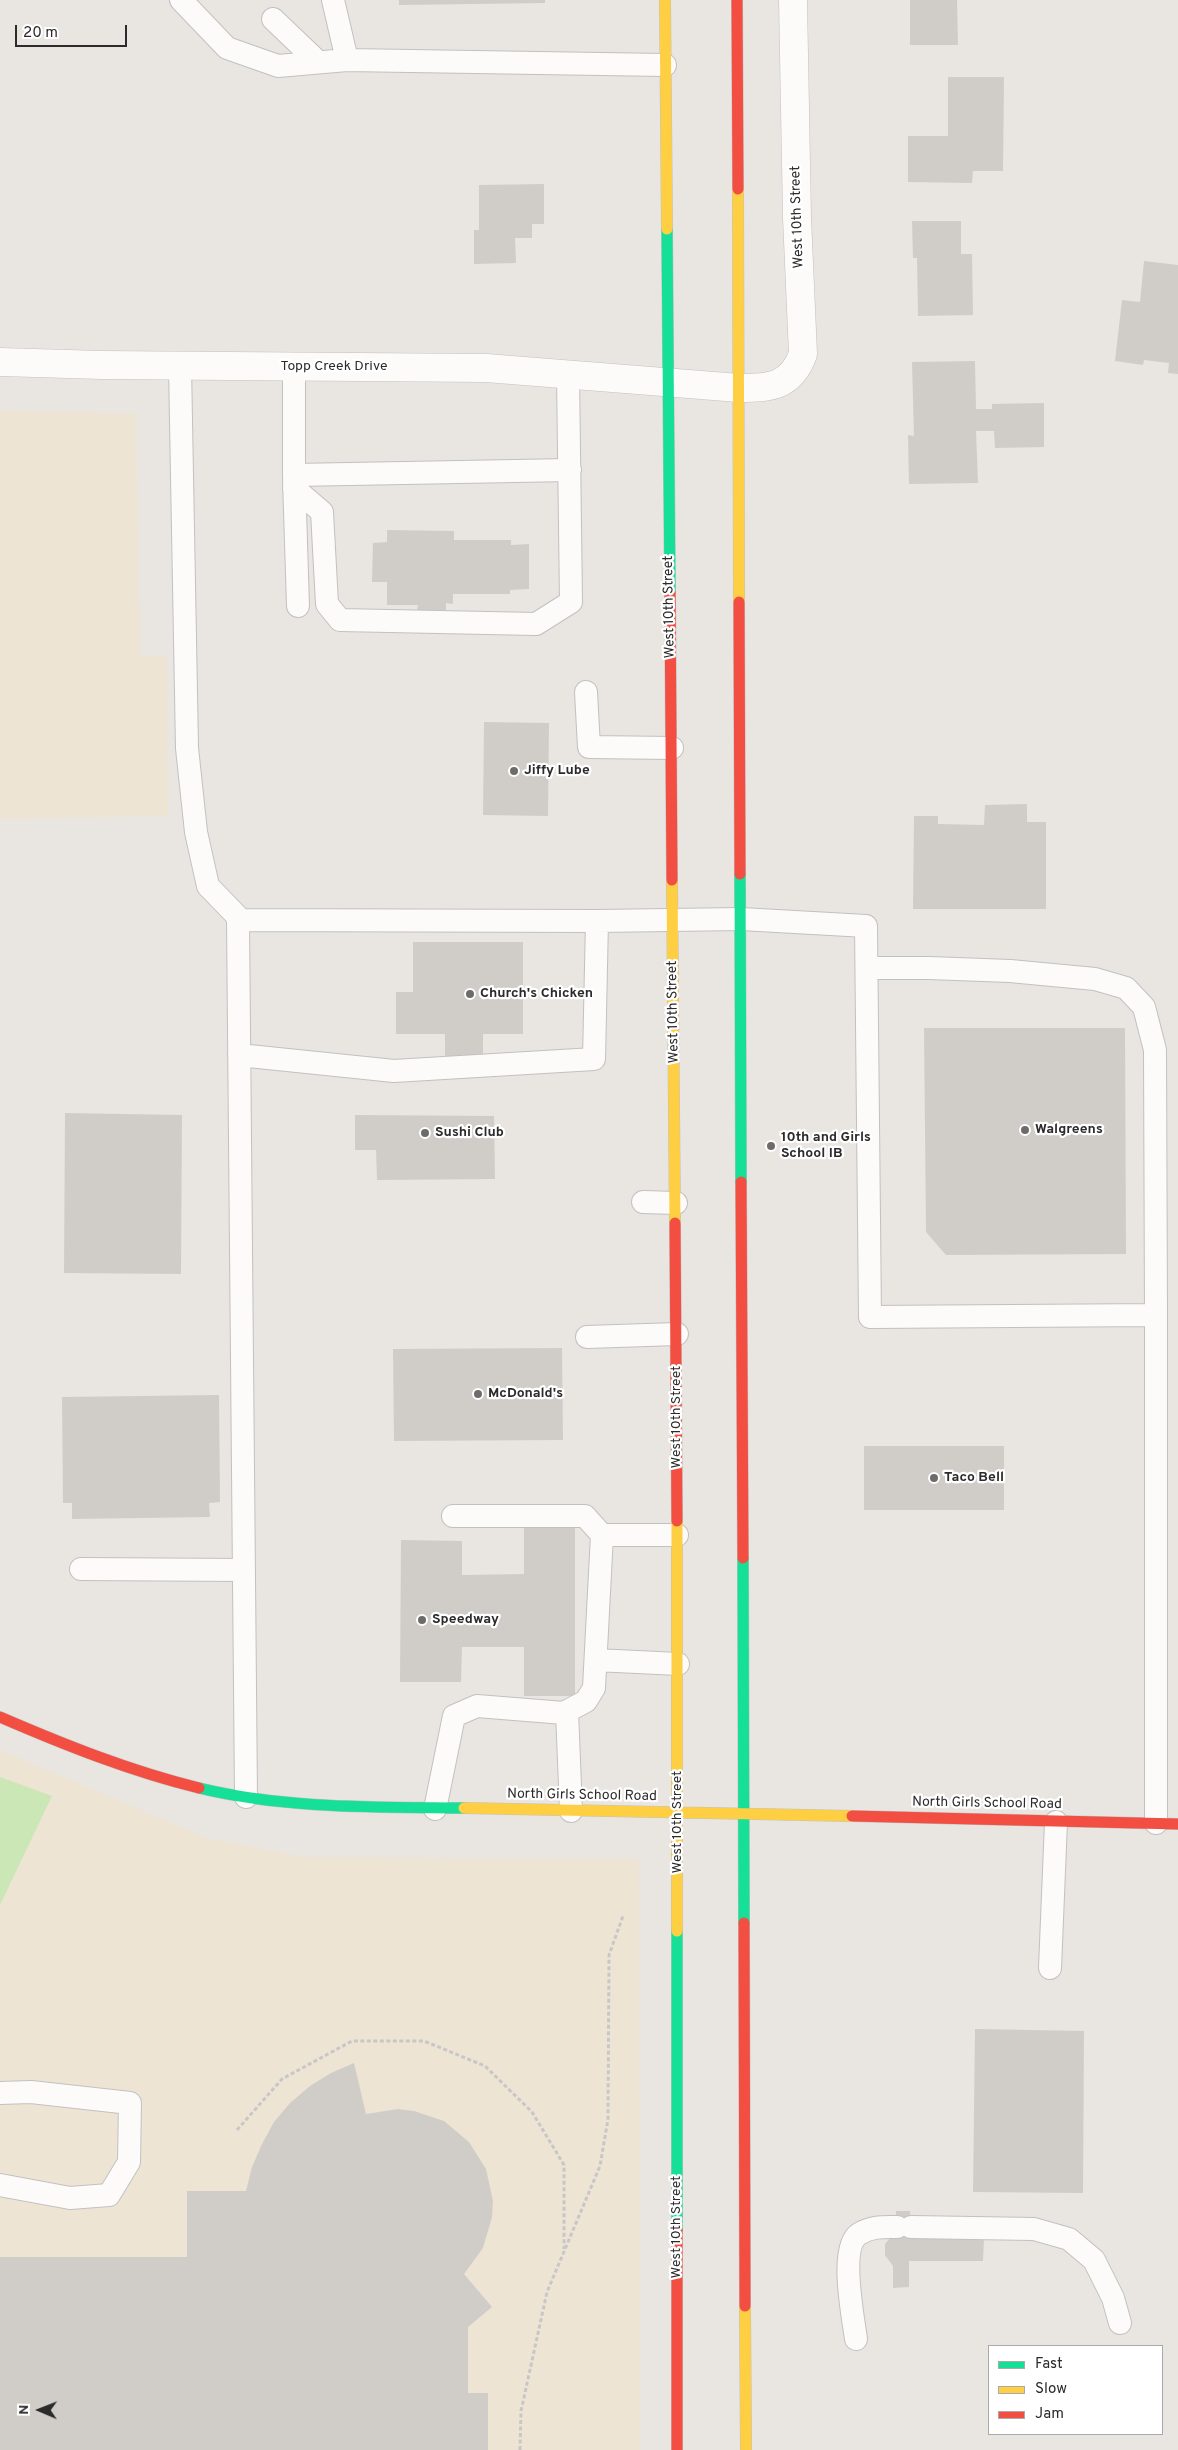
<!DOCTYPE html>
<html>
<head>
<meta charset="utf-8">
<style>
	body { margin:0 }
	#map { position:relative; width:1178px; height:2450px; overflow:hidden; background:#e9e5e0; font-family:Overpass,sans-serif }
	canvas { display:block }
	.legend { position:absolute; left:988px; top:2345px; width:175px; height:90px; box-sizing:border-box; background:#fff; border:1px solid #aaa; margin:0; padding:6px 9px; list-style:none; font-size:15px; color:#2b2b2b }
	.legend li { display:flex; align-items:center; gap:10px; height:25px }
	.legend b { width:25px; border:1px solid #aaa }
	.north { position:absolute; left:15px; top:2385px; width:50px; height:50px; -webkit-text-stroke:4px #fff; paint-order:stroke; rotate:271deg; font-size:14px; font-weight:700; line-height:20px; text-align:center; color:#2b2b2b }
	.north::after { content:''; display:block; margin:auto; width:18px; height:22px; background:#2b2b2b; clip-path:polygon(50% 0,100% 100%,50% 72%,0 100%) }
	.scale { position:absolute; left:15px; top:25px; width:112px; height:22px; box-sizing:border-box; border:2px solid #2b2b2b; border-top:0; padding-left:6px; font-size:15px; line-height:18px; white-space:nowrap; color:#2b2b2b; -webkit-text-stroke:4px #fff; paint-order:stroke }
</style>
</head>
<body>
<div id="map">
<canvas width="1178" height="2450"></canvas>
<ul class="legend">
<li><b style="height:6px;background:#16e098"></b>Fast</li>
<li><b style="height:6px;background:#ffcf43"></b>Slow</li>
<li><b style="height:6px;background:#f24e42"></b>Jam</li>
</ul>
<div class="north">N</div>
<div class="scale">20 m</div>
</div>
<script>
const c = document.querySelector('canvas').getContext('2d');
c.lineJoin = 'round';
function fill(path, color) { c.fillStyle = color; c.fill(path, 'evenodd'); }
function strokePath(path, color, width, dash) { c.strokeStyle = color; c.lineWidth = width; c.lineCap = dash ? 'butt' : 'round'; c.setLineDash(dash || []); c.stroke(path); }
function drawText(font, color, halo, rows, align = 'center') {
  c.font = font + ' Overpass,sans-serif'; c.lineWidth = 4.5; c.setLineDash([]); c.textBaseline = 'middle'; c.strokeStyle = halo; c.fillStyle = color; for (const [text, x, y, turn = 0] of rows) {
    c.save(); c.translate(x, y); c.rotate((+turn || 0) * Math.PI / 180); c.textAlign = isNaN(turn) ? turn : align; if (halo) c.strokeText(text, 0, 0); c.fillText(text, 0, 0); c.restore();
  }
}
fill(new Path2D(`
	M0 410 136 414 140 655 167 657 168 816 0 819Z
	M0 1750 207 1838 304 1857 639 1859 640 2450H0Z`), '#ede4d4');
fill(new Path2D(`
	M0 1777 52 1796 0 1905Z`), '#cbe7b6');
fill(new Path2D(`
	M399 0H545V3L399 5Z
	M910 0H957L958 45H910Z
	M948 77H1004L1003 171H973L972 183 908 182V136H948Z
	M544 184V224H532V238H515L516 263 474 264V230H479V185Z
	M912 221H961V254H972L973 315 918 316 917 258H913Z
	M1144 261 1178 265V374L1168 373 1169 363 1144 360 1143 365 1115 361 1122 300 1140 302Z
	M975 361 976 409H992V404L1044 403V447L995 448 994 431H976L978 483 909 484 908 435 914 436 912 362Z
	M387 530 454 531V540H511V545L529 544V589L510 590V594H453V604L446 603V610H417L418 605H387V582H372L373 543 387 542Z
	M484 722 549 723 548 816 483 815Z
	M1027 804V822H1046V909H913L914 816H938V824L984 825 985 805Z
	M413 942H523V1034H483V1061L445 1062V1034H396V992H413Z
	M924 1028H1125L1126 1254 946 1255 926 1232Z
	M65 1113 182 1115 181 1274 64 1273Z
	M355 1115 494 1116 495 1179 377 1180 376 1150H355Z
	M562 1348 563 1440 394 1441 393 1349Z
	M219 1395 220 1502 209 1503 210 1517 72 1519V1503H63L62 1397Z
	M864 1446H1004V1510H864Z
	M524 1526H575V1696H524V1647H462L461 1682H400L401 1540 462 1541V1575L524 1574Z
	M975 2029 1084 2031 1083 2193 973 2192Z
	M354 2063 366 2114 398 2109 414 2111 444 2121 469 2142 486 2169 493 2201 492 2217 483 2248 464 2274 492 2307 468 2327V2393H488V2450H0V2257H187V2191H246L252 2167 262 2144 274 2122 290 2103 310 2086 331 2073Z
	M896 2211H910L911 2239 984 2238 983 2261H909V2287L893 2288V2266L885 2255V2244L897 2230Z`), '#d0cdc9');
const lane = new Path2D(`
	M181 0 227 48 278 66 347 60 665 65
	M333 0 347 60
	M273 19 317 61
	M180 366 187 748 196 832 208 886 237 916 238 920 246 1797
	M294 367V475L570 470
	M294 479 298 606
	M294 488 322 512 327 604 340 620 536 624 571 602 568 375
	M586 692 589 747 672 748
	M238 920 597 921 594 1059 394 1071 239 1055
	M597 921 741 919 866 926 870 1317 1156 1315V1823
	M867 968H929L1010 971 1095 979 1126 988 1144 1007 1155 1050 1156 1315
	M643 1202 676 1203
	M587 1337 677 1334
	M453 1516H585L602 1535H677
	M81 1569 244 1570
	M596 1660 678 1664
	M567 1711 571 1811
	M435 1809 454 1716 477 1706 564 1713 586 1701 594 1688 602 1535
	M1050 1968 1056 1822
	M0 2093 31 2092 130 2103 129 2162 109 2195 70 2198 0 2185
	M911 2227 1034 2229 1069 2239 1094 2260 1113 2298 1120 2323
	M856 2339C853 2317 839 2247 859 2234 871 2226 884 2227 897 2227`);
const street = new Path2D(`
	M0 362 102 365 486 368 739 388C770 388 791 387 803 354L797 218 793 0`);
const fast = new Path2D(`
	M667 229 670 593
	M740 874 741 1182
	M743 1558 744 1923
	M199 1788C286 1809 375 1807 464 1808
	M677 1931V2230`);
const slow = new Path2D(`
	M665 0 667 229
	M738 189 739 602
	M672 880 675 1223
	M677 1521V1931
	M464 1808 852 1816
	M745 2306 746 2450`);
const jam = new Path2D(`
	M737 0 738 189
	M670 593 672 880
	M739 602 740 874
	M741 1182 743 1558
	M675 1223 677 1521
	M0 1717C65 1745 130 1771 199 1788
	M852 1816 1178 1824
	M744 1923 745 2306
	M677 2230V2450`);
strokePath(lane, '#c2c1c2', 24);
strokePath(street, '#c2c1c2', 29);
strokePath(fast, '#c2c1c2', 12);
strokePath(slow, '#c2c1c2', 12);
strokePath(jam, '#c2c1c2', 12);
strokePath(new Path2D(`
	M237 2130 282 2079 352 2041H424L485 2066 532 2112 564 2165V2249
	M520 2450 521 2411 547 2292 600 2166 608 2119 609 1955 623 1916`), '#c8c7c7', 3, [4, 2.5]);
strokePath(lane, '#fcfbfa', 22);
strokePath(street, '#fcfbfa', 28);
strokePath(fast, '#16e098', 11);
strokePath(slow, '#ffcf43', 11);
strokePath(jam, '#f24e42', 11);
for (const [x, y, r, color] of [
	[514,771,5,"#6e6c6a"],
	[470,994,5,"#6e6c6a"],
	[1025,1130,5,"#6e6c6a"],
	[425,1133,5,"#6e6c6a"],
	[771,1146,5,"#6e6c6a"],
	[478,1394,5,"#6e6c6a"],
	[934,1478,5,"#6e6c6a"],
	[422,1620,5,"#6e6c6a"]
]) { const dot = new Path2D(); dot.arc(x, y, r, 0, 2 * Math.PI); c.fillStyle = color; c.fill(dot); strokePath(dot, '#fff', 2); }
drawText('14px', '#2b2b2b', '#fff', [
	["West 10th Street",798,217,-92],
	["Topp Creek Drive",334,367],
	["West 10th Street",670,607,-91],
	["West 10th Street",674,1012,-91],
	["West 10th Street",677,1417,-90],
	["North Girls School Road",582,1796,1],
	["North Girls School Road",987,1804,1],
	["West 10th Street",678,1822,-90],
	["West 10th Street",677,2227,-90]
]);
drawText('bold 14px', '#2b2b2b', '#fff', [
	["Jiffy Lube",524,771],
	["Church's Chicken",480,994],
	["Walgreens",1035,1130],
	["Sushi Club",435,1133],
	["10th and Girls",781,1138],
	["School IB",781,1154],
	["McDonald's",488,1394],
	["Taco Bell",944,1478],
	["Speedway",432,1620]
], 'left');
</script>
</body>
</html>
